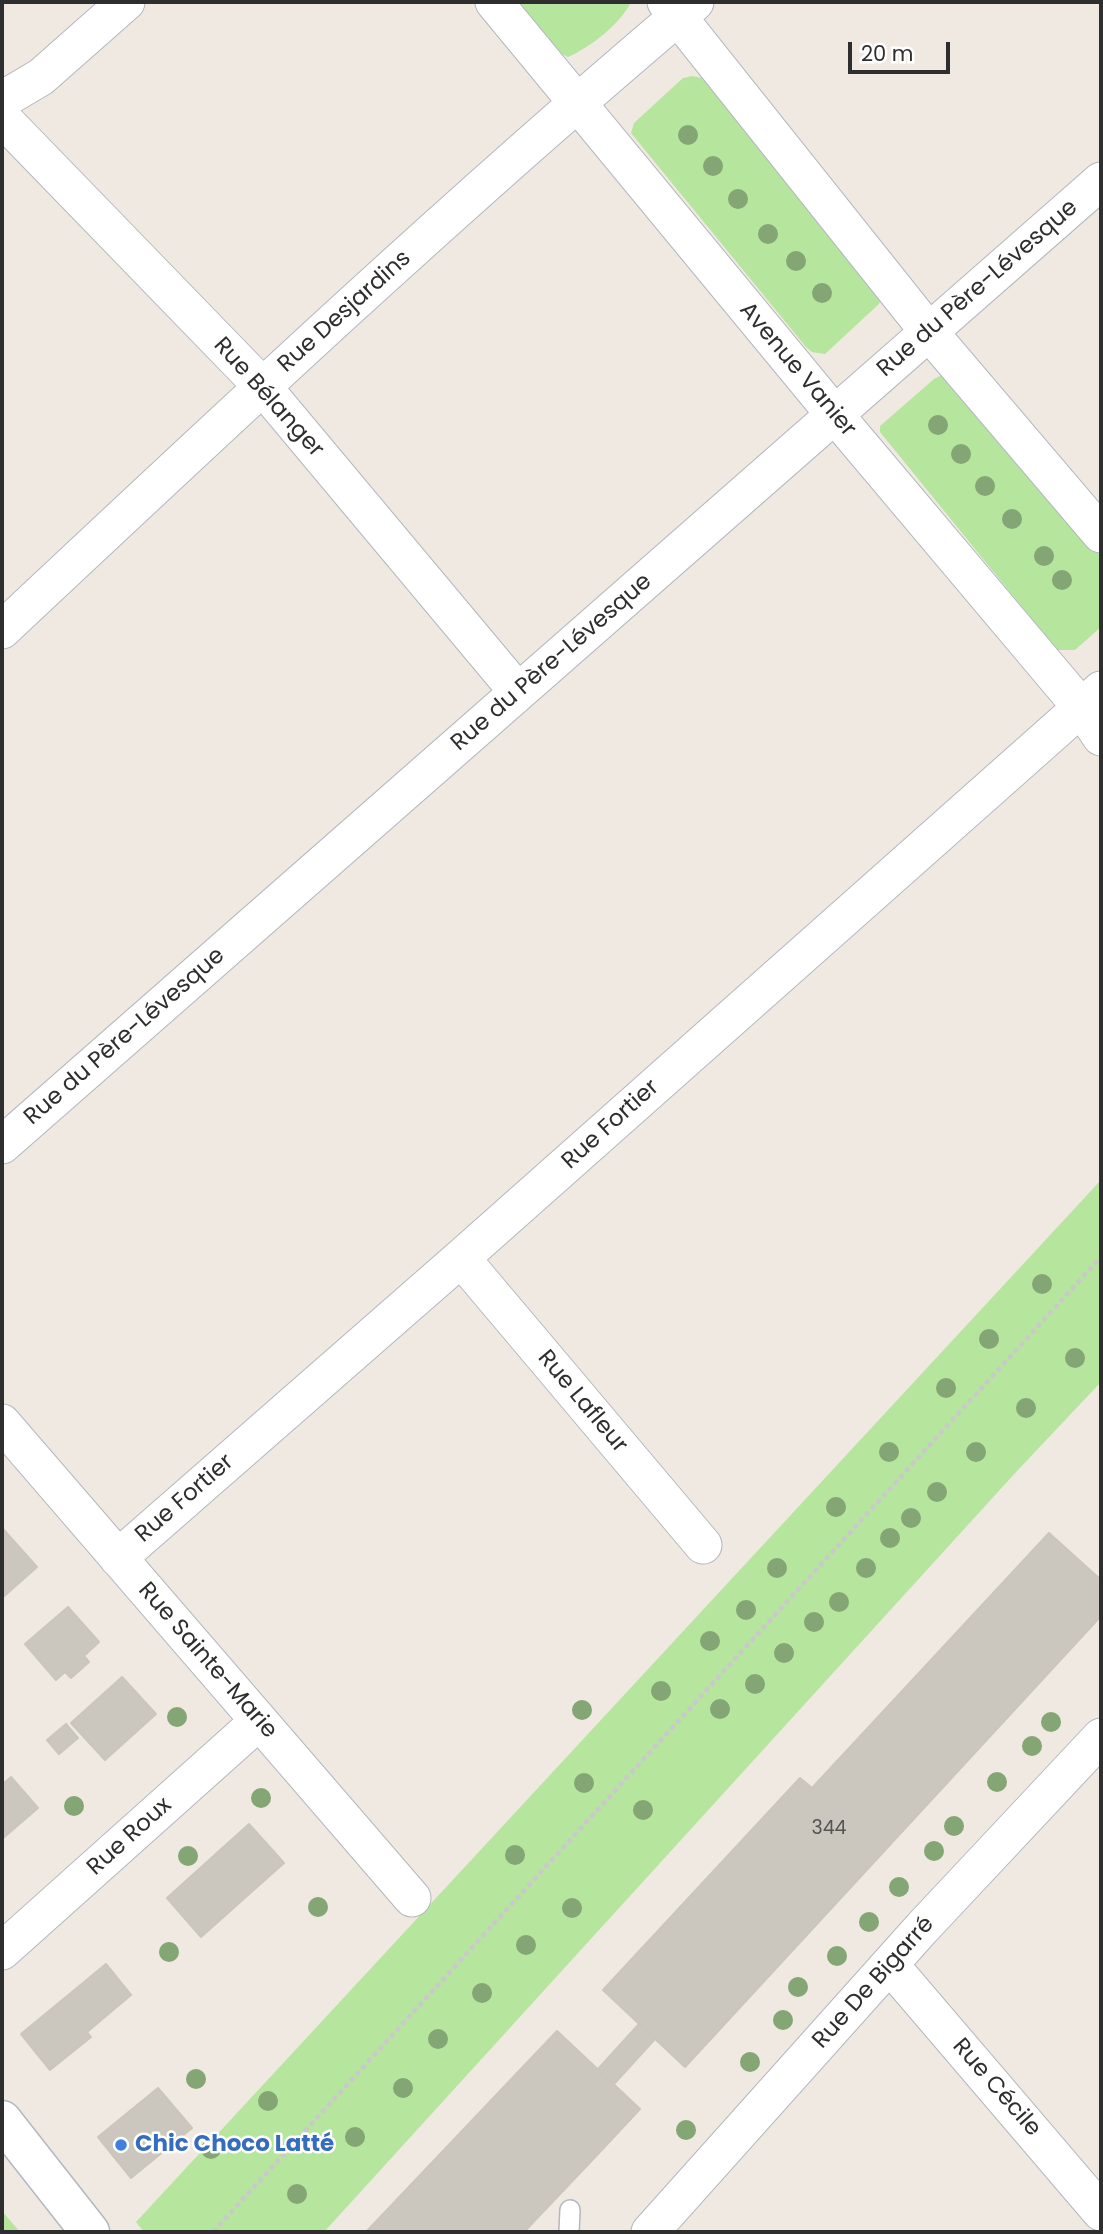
<!DOCTYPE html>
<html>
<head>
<meta charset="utf-8">
<style>
	body { margin:0 }
	#map { position:relative; width:1103px; height:2234px; overflow:hidden; background:#efe9e1; font-family:Poppins,sans-serif }
	canvas { display:block }
	.frame { position:absolute; inset:0; border:4px solid #2e2e2e; pointer-events:none }
	.scale { position:absolute; left:848px; top:42px; width:102px; height:32px; box-sizing:border-box; border:4px solid #2e2e2e; border-top:0; padding-left:9px; font-size:21px; line-height:24px; white-space:nowrap; color:#2e2e2e; -webkit-text-stroke:5px #fff; paint-order:stroke }
</style>
</head>
<body>
<div id="map">
<canvas width="1103" height="2234"></canvas>
<div class="frame"></div>
<div class="scale">20 m</div>
</div>
<script>
const c = document.querySelector('canvas').getContext('2d');
c.lineJoin = 'round';
function fill(path, color) { c.fillStyle = color; c.fill(path, 'evenodd'); }
function strokePath(path, color, width, dash) { c.strokeStyle = color; c.lineWidth = width; c.lineCap = dash ? 'butt' : 'round'; c.setLineDash(dash || []); c.stroke(path); }
function drawText(font, color, halo, rows, align = 'center') {
  c.font = font + ' Poppins,sans-serif'; c.lineWidth = 5; c.setLineDash([]); c.textBaseline = 'middle'; c.strokeStyle = halo; c.fillStyle = color; for (const [text, x, y, turn = 0] of rows) {
    c.save(); c.translate(x, y); c.rotate((+turn || 0) * Math.PI / 180); c.textAlign = isNaN(turn) ? turn : align; if (halo) c.strokeText(text, 0, 0); c.fillText(text, 0, 0); c.restore();
  }
}
fill(new Path2D(`
	M517 2H631C620 24 591 47 568 57L560 53Z
	M692 76 702 78 880 293 881 299 879 304 825 354 812 352 806 347 631 133 634 123 683 78Z
	M942 375 953 378 1101 557V627L1075 650H1057L880 432V426L934 379Z
	M1101 1180V1382L1017 1471 324 2232H144L136 2222Z
	M2 2211 20 2232H2Z`), '#b6e59e');
const building = new Path2D(`
	M3 1529 37 1567 2 1598V1531Z
	M1049 1533 1101 1580V1616L685 2067 603 1990 800 1778 812 1788Z
	M68 1607 99 1642 84 1656 89 1662 71 1678 65 1672 56 1680 25 1644Z
	M122 1677 156 1714 105 1760 71 1723Z
	M66 1724 78 1738 59 1754 47 1740Z
	M11 1777 38 1808 2 1839V1785Z
	M249 1824 284 1863 201 1937 167 1898Z
	M106 1964 131 1995 87 2032 91 2037 50 2070 21 2034Z
	M639 2024 655 2039 614 2084 598 2069Z
	M557 2031 640 2109 598 2154 524 2232H366Z
	M158 2088 192 2128 131 2178 98 2137Z`);
fill(building, '#cbc7bf');
strokePath(building, '#cbc5ba', 2);
const service = new Path2D(`
	M569 2232 570 2210`);
const minor = new Path2D(`
	M494 2 835 415 1081 707 1101 737
	M666 2 929 332 1101 534
	M2 100 41 77 126 2
	M2 118 262 386 518 692
	M2 630C229 417 457 203 695 2
	M2 1145 1101 181
	M461 1258 703 1545
	M2 1423 412 1898
	M118 1558 461 1258 1101 690
	M2 1951 258 1722
	M890 1965 1101 2212
	M650 2232 922 1928 1101 1737`);
const tertiary = new Path2D(`
	M2 2120 90 2232`);
strokePath(service, '#b4b7c1', 22);
strokePath(minor, '#b4b7c1', 39);
strokePath(tertiary, '#b4b7c1', 41);
strokePath(new Path2D(`
	M213 2232 1101 1257`), '#c9c9c9', 4.5, [5, 3.5]);
strokePath(service, '#fff', 19);
strokePath(minor, '#fff', 37);
strokePath(tertiary, '#fff', 38);
c.fillStyle = '#84a574';
for (const [x, y] of [
	[688,135],
	[713,166],
	[738,199],
	[768,234],
	[796,261],
	[822,293],
	[938,425],
	[961,454],
	[985,486],
	[1012,519],
	[1044,556],
	[1062,580],
	[1042,1284],
	[989,1339],
	[1075,1358],
	[946,1388],
	[1026,1408],
	[889,1452],
	[976,1452],
	[937,1492],
	[836,1507],
	[911,1518],
	[890,1538],
	[777,1568],
	[866,1568],
	[839,1602],
	[746,1610],
	[814,1622],
	[710,1641],
	[784,1653],
	[755,1684],
	[661,1691],
	[720,1709],
	[582,1710],
	[177,1717],
	[1051,1722],
	[1032,1746],
	[997,1782],
	[584,1783],
	[261,1798],
	[74,1806],
	[643,1810],
	[954,1826],
	[934,1851],
	[515,1855],
	[188,1856],
	[899,1887],
	[318,1907],
	[572,1908],
	[869,1922],
	[526,1945],
	[169,1952],
	[837,1956],
	[798,1987],
	[482,1993],
	[783,2020],
	[438,2039],
	[750,2062],
	[196,2079],
	[403,2088],
	[268,2101],
	[686,2130],
	[355,2137],
	[211,2149],
	[297,2194]
]) { c.beginPath(); c.arc(x, y, 10, 0, 2 * Math.PI); c.fill(); }
for (const [x, y, r, color] of [
	[121,2145,7,"#3f7fe0"]
]) { const dot = new Path2D(); dot.arc(x, y, r, 0, 2 * Math.PI); c.fillStyle = color; c.fill(dot); strokePath(dot, '#fff', 2.5); }
drawText('19px', '#555452', null, [
	["344",829,1829]
]);
drawText('23px', '#2e2e2e', '#fff', [
	["Rue du Père-Lévesque",978,289,-41],
	["Rue Desjardins",345,312,-42],
	["Avenue Vanier",797,370,50],
	["Rue Bélanger",268,398,48],
	["Rue du Père-Lévesque",552,663,-41],
	["Rue du Père-Lévesque",125,1037,-41],
	["Rue Fortier",611,1125,-42],
	["Rue Lafleur",582,1402,50],
	["Rue Fortier",185,1499,-41],
	["Rue Sainte-Marie",207,1661,49],
	["Rue Roux",130,1837,-42],
	["Rue De Bigarré",874,1983,-48],
	["Rue Cécile",996,2088,49]
]);
drawText('bold 23px', '#366cbe', '#fff', [
	["Chic Choco Latté",135,2145]
], 'left');
</script>
</body>
</html>
